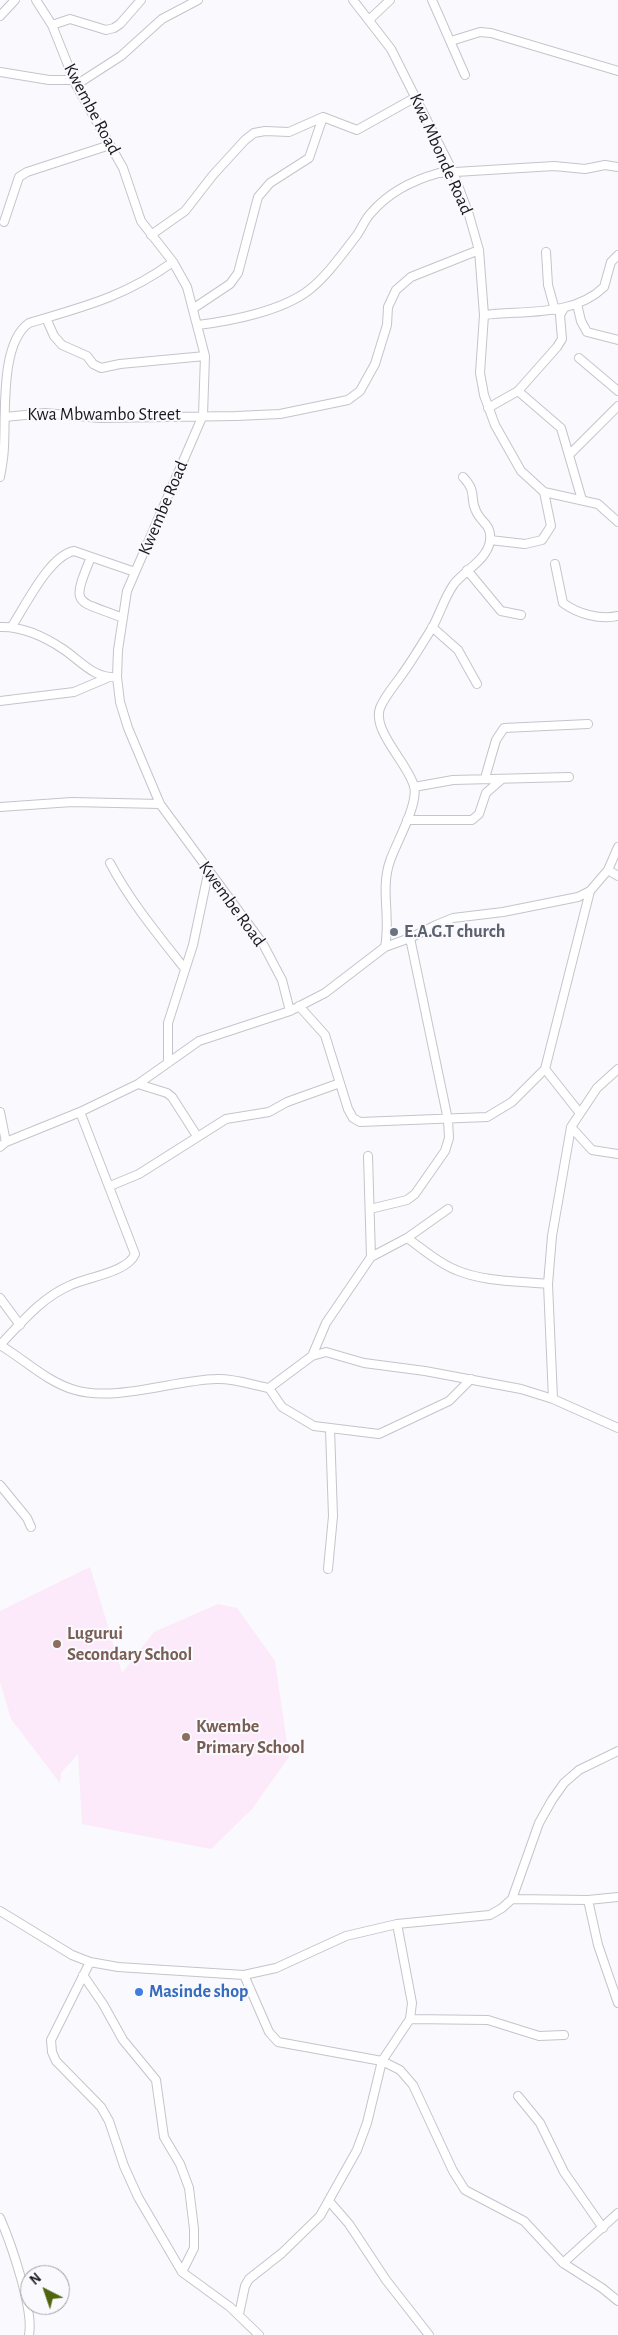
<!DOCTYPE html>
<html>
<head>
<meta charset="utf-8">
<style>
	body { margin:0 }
	#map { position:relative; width:618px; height:2335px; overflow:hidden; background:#f9f9fe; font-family:"Alegreya Sans",sans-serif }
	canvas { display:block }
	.north { position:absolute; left:20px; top:2265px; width:50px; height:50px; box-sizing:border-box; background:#f9f9fe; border:1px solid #9f9fa3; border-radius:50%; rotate:319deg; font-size:14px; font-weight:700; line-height:20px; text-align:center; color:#18191b }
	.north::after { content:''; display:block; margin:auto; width:18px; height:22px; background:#50640f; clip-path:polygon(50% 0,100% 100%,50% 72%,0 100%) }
</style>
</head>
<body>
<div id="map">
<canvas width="618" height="2335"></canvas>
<div class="north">N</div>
</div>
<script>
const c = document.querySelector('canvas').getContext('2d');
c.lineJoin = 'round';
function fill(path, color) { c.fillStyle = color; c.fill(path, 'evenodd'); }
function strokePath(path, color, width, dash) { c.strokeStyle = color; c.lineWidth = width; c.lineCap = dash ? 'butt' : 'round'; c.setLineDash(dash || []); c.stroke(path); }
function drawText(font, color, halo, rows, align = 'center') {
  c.font = font + ' "Alegreya Sans",sans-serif'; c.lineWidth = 4; c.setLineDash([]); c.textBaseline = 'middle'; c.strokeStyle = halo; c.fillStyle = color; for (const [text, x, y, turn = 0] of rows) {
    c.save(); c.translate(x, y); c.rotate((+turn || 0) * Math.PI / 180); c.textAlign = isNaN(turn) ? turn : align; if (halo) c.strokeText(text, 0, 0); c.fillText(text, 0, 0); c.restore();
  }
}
fill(new Path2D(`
	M90 1567 122 1673 154 1632 218 1604 237 1608 275 1661 289 1757 252 1809 211 1849 82 1824 78 1754 61 1773 60 1783 11 1719 0 1682V1611Z`), '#fce9fa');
const minor = new Path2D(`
	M36 0 52 25 76 85 123 168 141 221 173 262 187 287 205 356 203 415 127 591 118 650 117 677 120 702 128 728 160 804 263 944 282 980 290 1011
	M353 0 391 49 453 172 469 215 479 250 484 315 480 373 484 395 495 425 521 471 544 492 598 504 618 522
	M432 0 465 75
	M0 16 15 0
	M369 20 390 0
	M52 25 70 19 106 30 114 28 120 24 141 0
	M451 41 480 32 491 33 618 71
	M0 72 49 80H74
	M76 85 121 56 162 19 198 0
	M4 222 19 177 27 172 110 145
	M151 235 185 211 213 175 245 140 254 133 265 131 289 132 323 117 357 130 416 97
	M546 252 548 285 555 310
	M577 304 581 321 587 332 618 340
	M194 308 230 284 238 273 258 197 270 183 309 158 323 117
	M484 315C524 310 573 317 604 287L611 262 618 255
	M46 318 54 336 62 345 87 356 93 364 101 368 120 364 205 356
	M198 325C231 321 282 311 309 290 327 276 343 253 357 235 362 228 365 219 371 213 389 192 413 180 439 173L554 166 585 169 605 165 618 167
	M579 358 618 391
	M518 391 561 428 582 500
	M488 408 518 391 557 347 562 339 560 315 564 308
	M5 417 45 413 100 418 236 416 280 414 348 400 360 391 375 364 387 325 388 307 396 290 411 277 479 250
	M569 455 618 406
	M0 477C2 466 4 456 4 446 6 413 0 343 29 323 86 306 124 297 173 262
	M490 540 525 544 542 540 551 526 544 492
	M91 557C70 608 76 599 123 618
	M555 564 563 603C578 614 600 620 618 616
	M467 570 501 611 521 615
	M12 626C26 605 49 556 74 551L135 572
	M0 627C21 626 45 637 63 649 81 661 94 679 117 677
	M432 627 458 650 477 684
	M0 701 74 692 107 678
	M485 778 496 740 504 728 588 724
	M414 787 453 780 569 777
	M0 807 72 802 160 804
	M407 820H472L479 814 486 793 502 779
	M110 863C130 901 158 935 185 969
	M608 870 618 876
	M385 947C391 917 380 889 390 861 396 843 419 804 414 786 407 762 372 731 380 708 385 696 394 686 401 676 412 661 422 644 432 628 440 614 444 598 454 584 465 570 487 560 490 541 492 524 481 523 476 511 469 497 478 493 463 477
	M299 1006 325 1035 348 1109 353 1118 360 1122 487 1117 512 1102 545 1069
	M168 1063V1023L193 945 209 869
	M138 1084 167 1093 172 1097 197 1136
	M0 1112 6 1142
	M579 1112 545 1069 590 891
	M571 1127 592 1150 618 1154
	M0 1147 6 1142 80 1112 138 1084 199 1041 290 1011 325 993 385 947 410 938 436 925 453 918 503 912 578 897 590 891 608 870 618 847
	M368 1156 371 1257
	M110 1186 139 1174 226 1119 269 1112 287 1102 340 1083
	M370 1209 407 1200 415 1194 445 1151 449 1138 448 1120 410 938
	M407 1238C423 1249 438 1263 456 1270 484 1282 518 1281 548 1284
	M0 1298 20 1325
	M0 1345C25 1360 47 1382 75 1390 115 1402 175 1380 216 1379 234 1378 252 1385 269 1388L312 1356 326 1352 364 1363 425 1371 521 1389 553 1399 618 1428
	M0 1345C21 1323 42 1297 71 1285 88 1277 128 1272 135 1254L80 1112
	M312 1356 326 1323 371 1257 407 1238 448 1209
	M269 1388 282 1407 314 1426 379 1434 449 1401 471 1379
	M553 1399 548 1284 552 1236 571 1127 597 1088 618 1069
	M0 1485 27 1518 31 1527
	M328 1569 333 1516 330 1429
	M512 1899 588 1900 618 1897
	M588 1900 598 1945 618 2003
	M0 1911 72 1955 90 1962 118 1967 244 1975 276 1968 346 1936 397 1924 490 1915 502 1908 512 1899 539 1823 552 1800 564 1783 579 1770 618 1751
	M90 1962 51 2040 52 2052 56 2061 101 2107 109 2121 124 2166 138 2197 182 2272 230 2307 259 2335
	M83 1975 103 2004 123 2040 156 2080 164 2137 180 2164 189 2188 194 2229V2248L182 2272
	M244 1975 269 2032 278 2042 382 2061 400 2070 413 2085 453 2171 465 2190 524 2221 563 2263 602 2288 618 2301
	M410 2019 488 2020 539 2036 564 2035
	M518 2096 540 2123 564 2172 603 2228
	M329 2201 349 2224 386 2280 429 2335
	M0 2218C11 2243 34 2310 29 2335
	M563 2263 618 2213
	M239 2314 245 2286 249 2279 282 2253 320 2216 357 2150 367 2123 382 2061 410 2019 412 2003 397 1924`);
strokePath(minor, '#c4c5cb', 10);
strokePath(minor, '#fff', 8);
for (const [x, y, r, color] of [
	[394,932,5,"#6b7280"],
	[57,1644,5,"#8d6e63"],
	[186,1737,5,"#8d6e63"],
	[139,1992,5,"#3f7fe0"]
]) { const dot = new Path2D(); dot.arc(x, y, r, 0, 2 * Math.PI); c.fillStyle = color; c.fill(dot); strokePath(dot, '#f9f9fe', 2); }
drawText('18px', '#18191b', '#f9f9fe', [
	["Kwembe Road",92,109,62],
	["Kwa Mbonde Road",441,154,66],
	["Kwa Mbwambo Street",104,415],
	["Kwembe Road",163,508,-67],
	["Kwembe Road",232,904,54]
]);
drawText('bold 18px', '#5b616d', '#f9f9fe', [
	["E.A.G.T church",404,932]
], 'left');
drawText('bold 18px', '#785e54', '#f9f9fe', [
	["Lugurui",67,1634],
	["Secondary School",67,1655],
	["Kwembe",196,1727],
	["Primary School",196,1748]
], 'left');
drawText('bold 18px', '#366cbe', '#f9f9fe', [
	["Masinde shop",149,1992]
], 'left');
</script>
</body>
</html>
